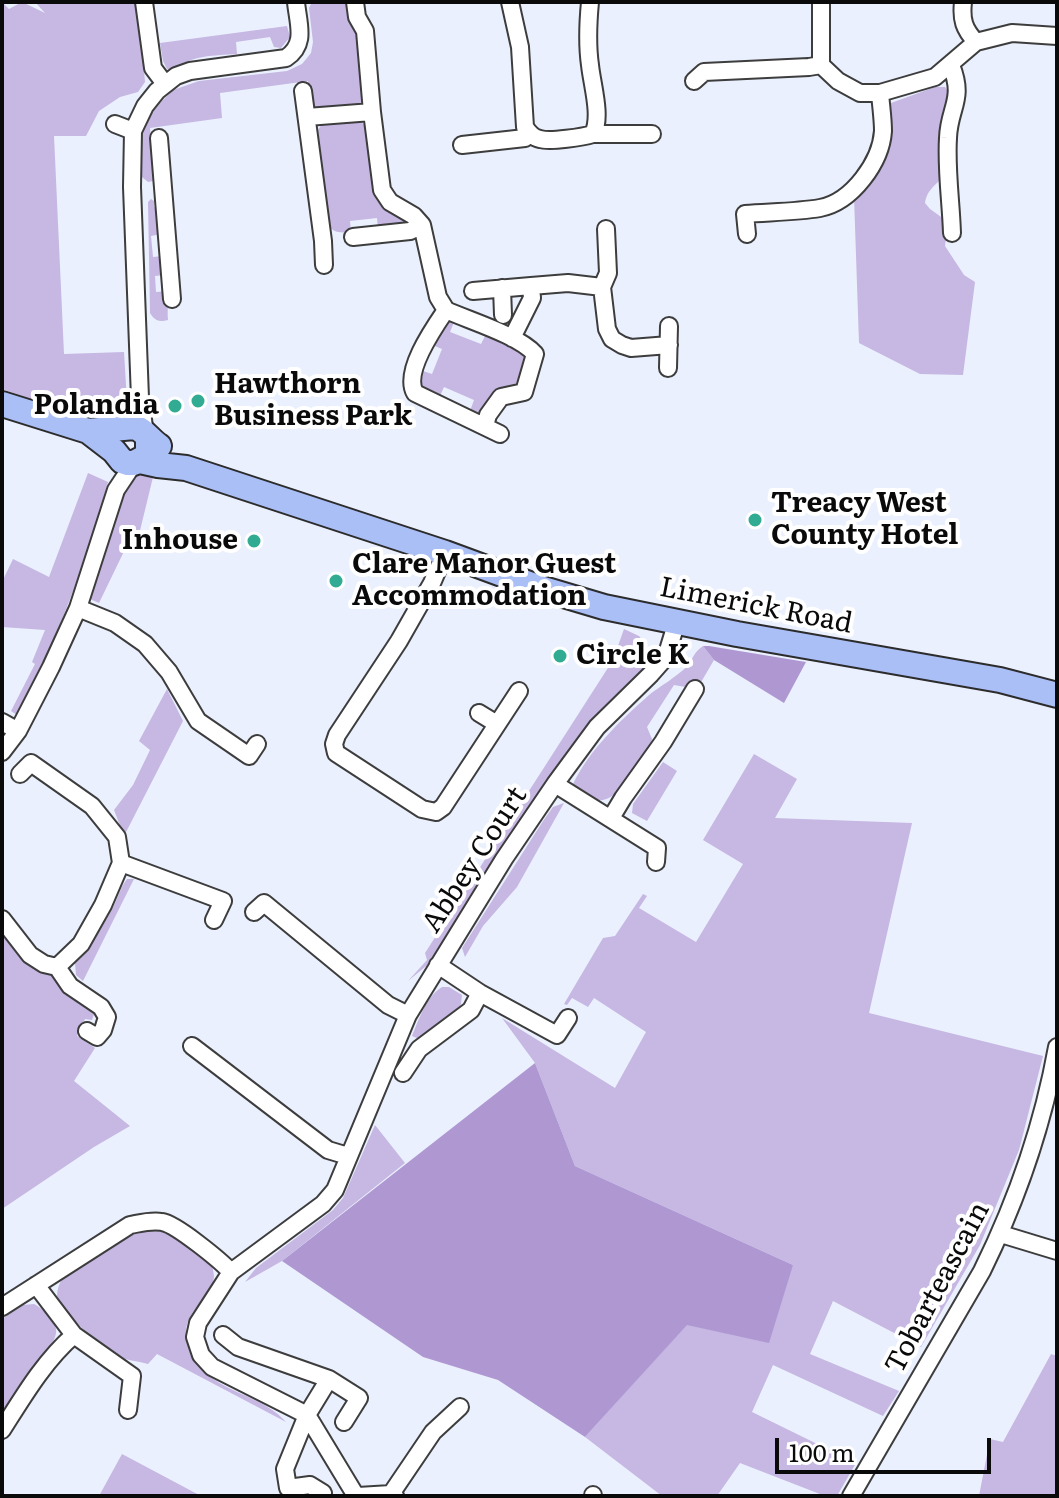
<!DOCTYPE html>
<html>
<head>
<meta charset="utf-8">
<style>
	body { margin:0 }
	#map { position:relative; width:1059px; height:1498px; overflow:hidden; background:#eaf0fd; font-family:Literata,serif }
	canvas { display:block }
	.frame { position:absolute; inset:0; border:4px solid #0a0a0a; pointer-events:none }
	.scale { position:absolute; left:775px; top:1438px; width:216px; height:36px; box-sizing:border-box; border:4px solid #0a0a0a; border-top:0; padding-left:10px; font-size:24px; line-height:28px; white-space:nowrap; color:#0a0a0a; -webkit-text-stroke:6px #fff; paint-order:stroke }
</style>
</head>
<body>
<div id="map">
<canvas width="1059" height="1498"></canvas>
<div class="frame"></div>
<div class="scale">100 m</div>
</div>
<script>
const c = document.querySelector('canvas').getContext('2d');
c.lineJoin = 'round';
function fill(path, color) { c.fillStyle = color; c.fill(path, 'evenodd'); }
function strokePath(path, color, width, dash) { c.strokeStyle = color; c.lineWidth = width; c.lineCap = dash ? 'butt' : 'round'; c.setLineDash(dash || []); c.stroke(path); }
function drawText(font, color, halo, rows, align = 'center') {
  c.font = font + ' Literata,serif'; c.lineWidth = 8; c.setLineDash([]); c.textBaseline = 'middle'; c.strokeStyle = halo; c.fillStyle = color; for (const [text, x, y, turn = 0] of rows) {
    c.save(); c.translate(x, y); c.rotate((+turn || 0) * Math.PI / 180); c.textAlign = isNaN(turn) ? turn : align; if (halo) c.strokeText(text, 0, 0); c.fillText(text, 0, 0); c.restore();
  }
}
fill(new Path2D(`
	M2 2 9 9 22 2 45 13 35 2H138L145 82 138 92 120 97 99 111 86 136H54L64 354 124 352 127 402 118 410 67 412 2 389Z
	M312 2H347C365 29 362 69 365 100L356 107 317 109 311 102 308 81 220 93 222 118 150 128 154 176 153 181 148 182 142 177V131L146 120 162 101 173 90 199 81 287 71 302 64 311 53 313 42 309 8Z
	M287 26 290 37 281 48 274 47 270 37 236 42 237 54C214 56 191 54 173 71L167 69 163 61 160 43Z
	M935 87H945L949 93 943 176C936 186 927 189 925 203L930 209 944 219 947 227 945 246 964 275 975 282 963 375 920 374 859 343 854 197C884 174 887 138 891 103Z
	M359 120 368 128 377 196 406 219 404 224 378 229 377 218 350 221 351 232C339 233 333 233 326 223L315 134 322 124Z
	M151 199 154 201V207L158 208 161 234 151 236 153 257 163 256 165 275 155 276 156 292 167 291C169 302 167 310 168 320 159 322 155 321 150 313L148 202Z
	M448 320 454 322 450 332 481 344 486 334C522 350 533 345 519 387L479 412 470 411 474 400 444 387 439 398C421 390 419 391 420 370L432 374 442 349 430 344Z
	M136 472 153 477 136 547 128 543 99 603 90 599 124 491Z
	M88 473 108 482C86 563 57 641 17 715L11 711 35 664 32 662 45 630 2 627V582L13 559 49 577Z
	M624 629 639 636 644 642 642 663 646 667 594 717 550 775 431 962 408 981 427 960 425 953 613 660Z
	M703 646 714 660 697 689 674 685 647 727 652 739 650 748C630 775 608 827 573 784 590 749 620 721 649 695 659 687 681 674 688 665 694 657 694 652 703 646Z
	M167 689 183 721 124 836 114 810 133 785 150 750 139 741Z
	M754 754 797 779 775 818 912 823 869 1013 1043 1056 1019 1150 980 1245 921 1347 833 1301 810 1354 899 1391 883 1416 773 1365 752 1412 856 1463 837 1496H825L740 1463 717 1496H662L585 1437 687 1324 793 1265 575 1166 535 1063 502 1018 615 1088 646 1032 594 998 588 1007 572 998 567 1005 564 1004 603 938 615 936 643 894 647 896 639 908 696 942 743 864 703 840Z
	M663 762 677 771 647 821 632 813 633 804Z
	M564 803 517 887 483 926 465 957 462 948 543 821 553 807Z
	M127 879H134L83 981 76 975 75 963C89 946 102 928 112 909 118 899 120 888 127 879Z
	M2 931 92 1009 94 1014 92 1020 85 1019 77 1036 95 1048 74 1081 130 1126 94 1147 2 1209Z
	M442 987H449L462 995 461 1004 458 1010 419 1039 412 1036C419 1019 426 997 442 987Z
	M375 1125 405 1163 282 1261 245 1282 256 1268 333 1210 343 1198Z
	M148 1229 170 1233 212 1264C212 1265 214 1275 214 1276 213 1297 187 1309 186 1331 186 1337 188 1343 190 1349 202 1391 261 1392 286 1422L157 1354 148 1364C138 1361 125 1360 116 1356 105 1350 65 1314 59 1303 54 1293 60 1281 66 1273L136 1230Z
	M34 1304C42 1308 54 1319 56 1329 57 1335 53 1342 50 1348L2 1417V1319L23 1305Z
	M1051 1354 1057 1356V1496H979L990 1439 1003 1442Z
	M122 1454 201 1496H99Z`), '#c6b7e3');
fill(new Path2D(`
	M703 646H709L806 662 784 703 714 660Z
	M535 1063 575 1166 793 1265 769 1343 687 1325 585 1437 498 1380 423 1357 282 1261Z`), '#af98d2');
const street = new Path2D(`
	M144 2 153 68 165 84
	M355 2 357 17 365 31 372 112
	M510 2 520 47 525 127C529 133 533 138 540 139 550 142 583 137 593 134 602 116 592 85 590 65 587 44 588 23 590 2
	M821 2V65L838 81 860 93H880L935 77 976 42C964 29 961 20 963 2
	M976 42 1012 33 1057 36
	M951 65C965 100 949 107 948 138 946 169 951 202 952 233
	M694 81 704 72 809 67 821 65
	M303 91 323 241 324 265
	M307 117 372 112 382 190 390 202 414 216 422 225
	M115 124 133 131
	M593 134H652
	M159 138 172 299
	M462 145 525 138 530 134
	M606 229 608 273 602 287 607 329 612 339 622 345 631 348 669 345
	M747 234 745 214C770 212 796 212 820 208 852 202 881 162 883 131 883 119 881 106 880 93
	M353 237 410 231 422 225 438 297 446 310C433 329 403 372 415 393L500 434
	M502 288 503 315
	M473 291 531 286
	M446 310C470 321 518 335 535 354L524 392 501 397 488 415 485 426
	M512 338 532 298 531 286 568 283 602 287
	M668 368 669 326
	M145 434 140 398 132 187 133 131 145 106 157 91 176 76 190 71 286 58C307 44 298 24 296 2
	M445 553 432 583 399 641 337 735 334 744 336 753 422 809 436 812 443 807 519 691
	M78 608 115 623 145 644 169 672 198 721 249 756 257 744
	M479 713 497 724
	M2 722 18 731 51 667 78 608 116 490 134 463
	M2 752 18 731
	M20 774 31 763 92 806 117 837 121 863 223 901 214 920
	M555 784 657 848 656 862
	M611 818 623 798 663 742 695 689
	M254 912 264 903 388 1005 408 1015
	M2 919 30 955 44 964 57 967 70 986 101 1007 107 1017 103 1030 97 1037 87 1031
	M438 965 480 993 557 1035 568 1018
	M57 967 81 944 103 905 121 863
	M192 1046 328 1150 348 1156
	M403 1073 419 1049 471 1010 480 993
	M1001 1234 1057 1251
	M36 1285 74 1335 132 1376 128 1410
	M2 1307 130 1225C141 1223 151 1220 162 1222 176 1224 221 1261 231 1272
	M223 1335 238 1347 329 1379 359 1398 344 1422
	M307 1415 212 1367 201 1355 195 1337 198 1323 231 1272 323 1204 335 1190 408 1015 504 859 555 784 597 727 651 674 666 657 677 621
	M307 1415 356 1496
	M2 1430C23 1397 44 1361 74 1335
	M323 1493 310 1485 288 1488 285 1469 307 1415 329 1379
	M358 1496 391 1494
	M395 1496 391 1494 433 1432 460 1407
	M593 1496V1495
	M851 1496 982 1271C1017 1200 1043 1125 1057 1047`);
const secondary = new Path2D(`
	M2 404 88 431 114 451 122 461 128 463H134L145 457 148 452V439
	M88 431 135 427C145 431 150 440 159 446
	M140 461 158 465 186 468 445 553 540 588 604 607 737 634 1000 680 1057 695`);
strokePath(street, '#3d3d3d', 20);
strokePath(secondary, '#2c2c2c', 28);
strokePath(street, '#fff', 16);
strokePath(secondary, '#abbff7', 24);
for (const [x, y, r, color] of [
	[198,401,8,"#31ac93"],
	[175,406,8,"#31ac93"],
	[755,520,8,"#31ac93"],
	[254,541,8,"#31ac93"],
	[336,581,8,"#31ac93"],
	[560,656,8,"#31ac93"]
]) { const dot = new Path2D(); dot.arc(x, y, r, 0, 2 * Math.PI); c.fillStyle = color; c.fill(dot); strokePath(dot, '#fff', 3); }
drawText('bold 28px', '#0a0a0a', '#fff', [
	["Hawthorn",214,385],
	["Business Park",214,417],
	["Polandia",159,406,"right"],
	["Treacy West",771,504],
	["County Hotel",771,536],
	["Inhouse",238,541,"right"],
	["Clare Manor Guest",352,565],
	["Accommodation",352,597],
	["Circle K",576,656]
], 'left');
drawText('28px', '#0a0a0a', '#fff', [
	["Limerick Road",756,606,11],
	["Abbey Court",475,860,-57],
	["Tobarteascain",938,1288,-62]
]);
</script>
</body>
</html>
